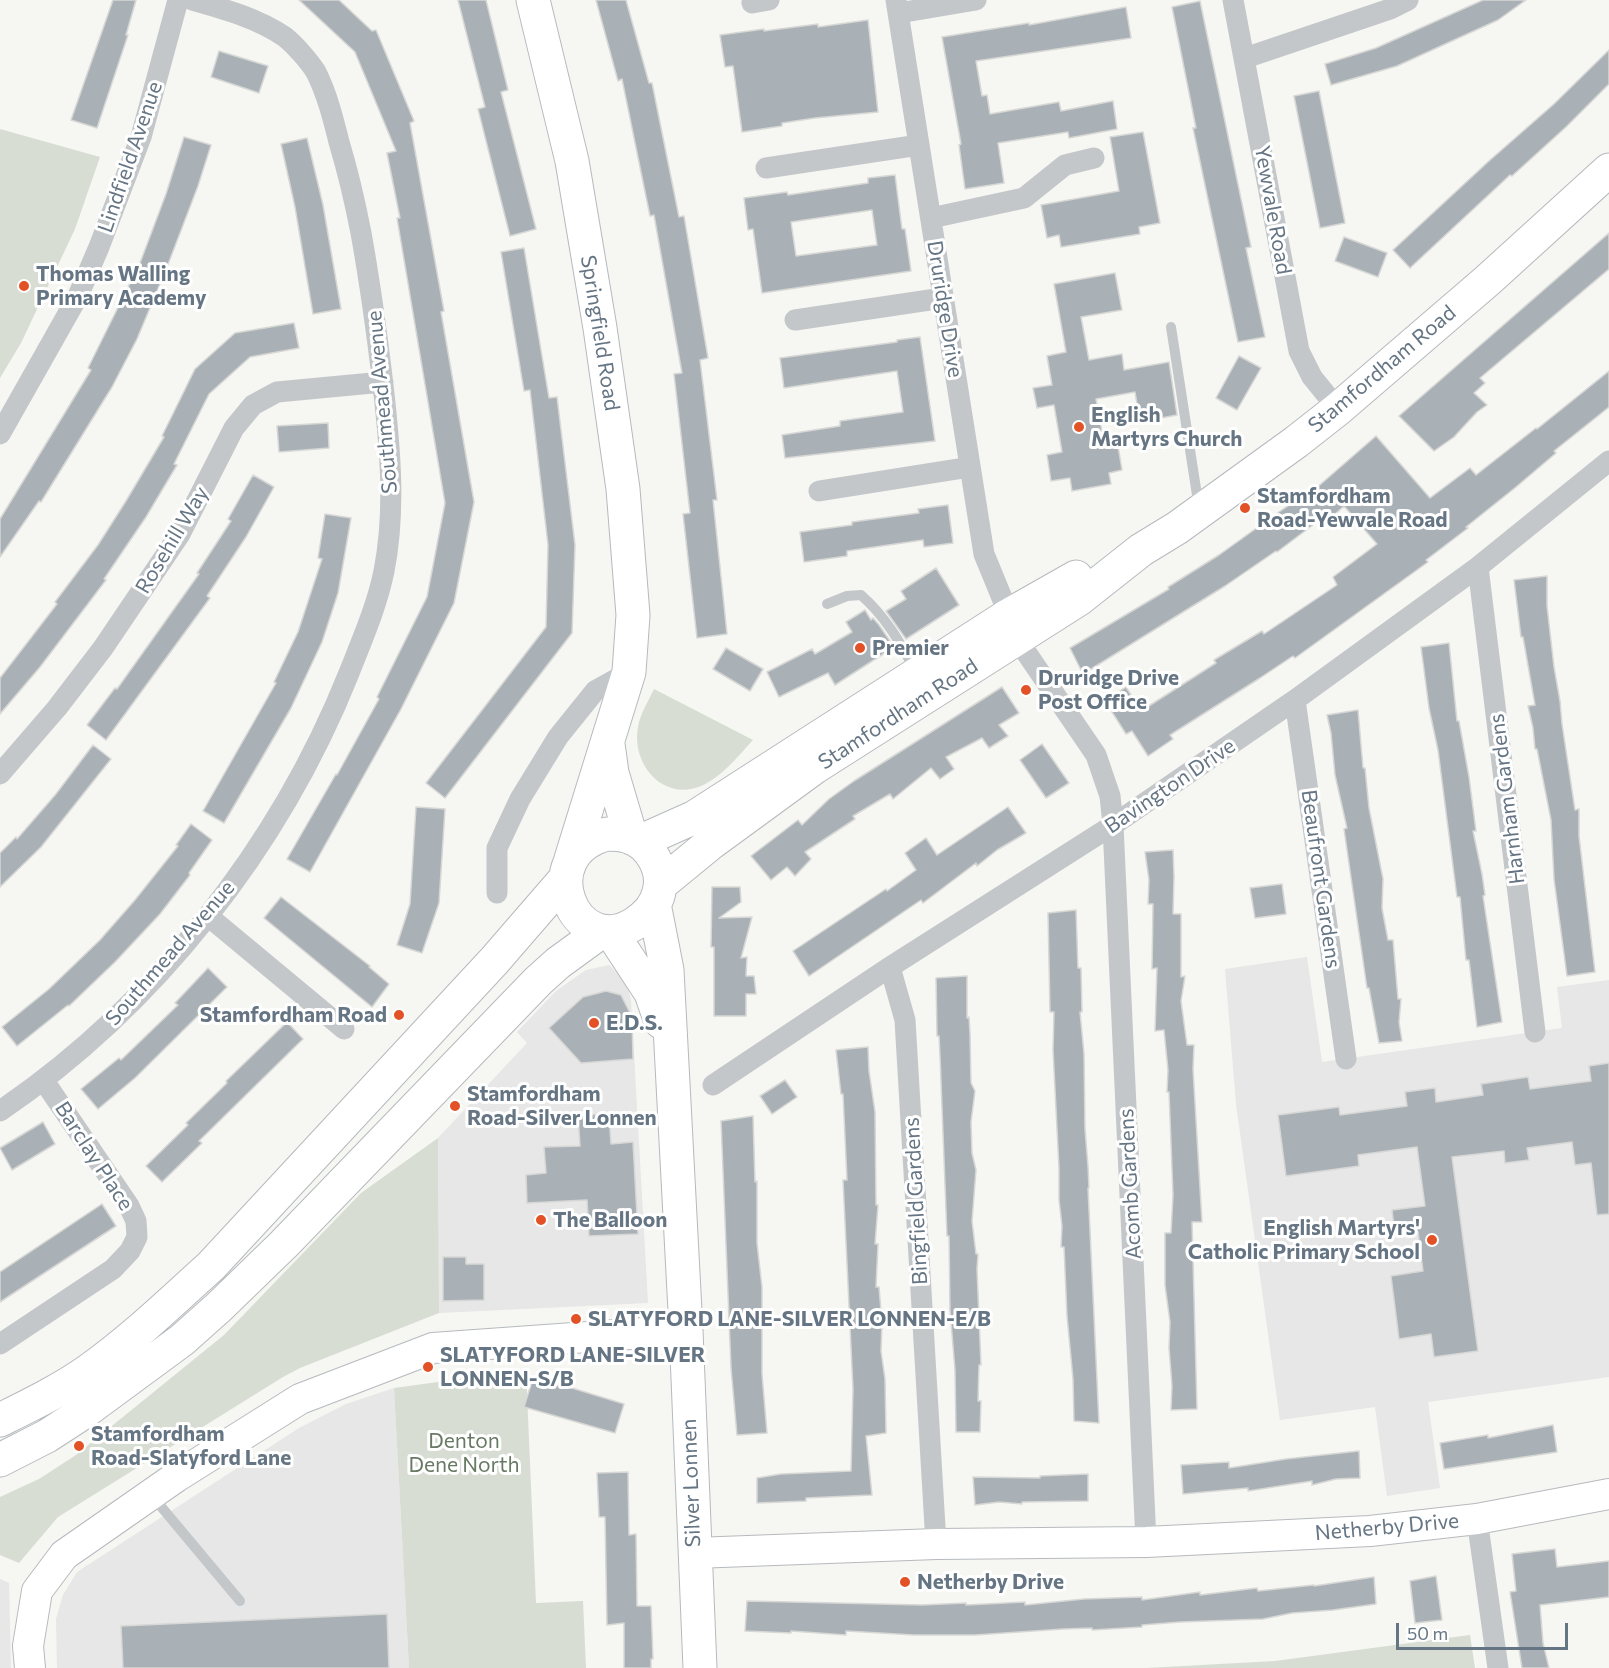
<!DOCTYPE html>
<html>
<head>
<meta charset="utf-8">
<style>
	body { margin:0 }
	#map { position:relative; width:1609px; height:1668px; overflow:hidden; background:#f6f6f2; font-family:Commissioner,sans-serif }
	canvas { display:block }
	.scale { position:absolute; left:1396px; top:1623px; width:172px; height:27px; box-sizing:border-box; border:3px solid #657583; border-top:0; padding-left:8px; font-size:18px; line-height:21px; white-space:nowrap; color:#657583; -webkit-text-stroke:4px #fff; paint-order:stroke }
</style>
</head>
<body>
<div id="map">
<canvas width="1609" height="1668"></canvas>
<div class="scale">50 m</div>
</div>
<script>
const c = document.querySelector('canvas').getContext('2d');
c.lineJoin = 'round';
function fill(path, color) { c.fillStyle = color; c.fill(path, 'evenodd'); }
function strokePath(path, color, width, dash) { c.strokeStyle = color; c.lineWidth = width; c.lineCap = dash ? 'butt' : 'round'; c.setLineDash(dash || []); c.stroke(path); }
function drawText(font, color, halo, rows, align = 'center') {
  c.font = font + ' Commissioner,sans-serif'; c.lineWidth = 6; c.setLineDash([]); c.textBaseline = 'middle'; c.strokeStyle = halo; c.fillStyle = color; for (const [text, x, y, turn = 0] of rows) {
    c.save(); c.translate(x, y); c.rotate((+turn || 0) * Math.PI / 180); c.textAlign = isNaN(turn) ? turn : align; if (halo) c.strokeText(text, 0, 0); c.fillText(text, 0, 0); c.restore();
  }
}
fill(new Path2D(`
	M1307 957 1322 1062 1562 1028 1557 987 1609 980V1377L1428 1402 1440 1488 1387 1496 1375 1407 1280 1420 1236 1104 1225 969Z
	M609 965 627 982 631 1001 648 1303 439 1313 438 1138 527 1043 517 1032 556 991 586 970Z
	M394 1388 409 1668H57L56 1619 63 1595 77 1572 299 1428 346 1404Z
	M0 1579 9 1583 11 1668H0Z`), '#e6e7e6');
fill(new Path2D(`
	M0 129 100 157 75 229 21 343 0 378Z
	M654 689 753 740C738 756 722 777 701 786 663 802 631 764 638 727 640 714 649 700 654 689Z
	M438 1138 439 1313 300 1368 283 1377 58 1517 19 1563 0 1555V1497L39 1479 76 1455 224 1335 361 1193Z
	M526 1370 536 1603 583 1601 586 1668H409L394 1388Z
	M1470 1635 1475 1668H1146L1275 1661Z`), '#d7ddd3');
const building = new Path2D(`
	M113 0H136L126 35H128L97 128 71 120Z
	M299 0H339L372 31 376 30 414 121 410 123 444 311 441 312 474 502 454 603 401 709 310 872 287 859 336 774 337 775 379 699 377 697 427 597 445 503 397 218H400L387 153 396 151 355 52Z
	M458 0H486L508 90 501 92 536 229 510 236 478 109 485 107Z
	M596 0H626L649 83H652L679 217 684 216 708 358 700 360 717 500H713L727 634 697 638 683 514 690 513 674 374 682 373 654 215 650 216 622 79 618 81Z
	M1483 0H1526L1498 20 1397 66 1331 85 1325 64 1376 48Z
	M1200 1 1251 247 1246 248 1265 337 1238 342 1193 128H1196L1172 7Z
	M1126 7 1131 38 976 61 982 96 987 95 990 114 1059 102 1061 111 1113 101 1117 129 1069 138 1068 132 998 143 1004 183 965 189 959 145 961 144 942 37 1029 23V25Z
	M868 20 878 112 815 118 782 123V126L742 132 733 66 725 67 720 35 764 29V31L818 24V27Z
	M1609 50V84L1566 127 1512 176 1510 175 1410 268 1393 250 1489 161 1554 104Z
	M219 51 268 66 259 93 211 77Z
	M1319 91 1345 223 1320 228 1294 96Z
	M1143 132 1160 223 1139 227 1140 234 1061 247 1059 235 1047 238 1041 205 1119 191 1110 137Z
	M184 137 211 145 198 186 167 267 137 339 112 387 41 502 39 501 0 557V519L91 370 88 368 140 263 166 194Z
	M307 138 323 205 341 309 313 314 295 207 281 144Z
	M895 175 902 229H905L911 271 762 293 753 229 748 230 744 198 787 192 788 195 868 183V178ZM872 210 877 245 796 256 791 222Z
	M1609 233V269L1480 378 1485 383 1474 393 1487 405 1477 412 1454 437 1434 451 1399 416Z
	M1344 237 1387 253 1378 277 1335 261Z
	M524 248 549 398 557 397 575 545 572 633 445 798 426 783 546 627 548 545 535 433 530 390 524 391 501 252Z
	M1115 273 1122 310 1081 317 1089 360 1122 354 1124 370 1169 362 1177 415 1140 422 1135 392 1096 399 1105 448 1118 446 1122 470 1109 473 1111 484 1072 491 1070 478 1051 481 1047 455 1062 452 1054 405 1037 408 1033 388 1052 385 1047 356 1066 352 1054 284Z
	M294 323 299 348 250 357 209 394 174 464 177 465 146 517 104 579 106 580 40 667 0 714V678L57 604 55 602 98 545 126 501 164 437 162 436 195 369 235 333Z
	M920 337 935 441 785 458 782 435 840 426V421L903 412 897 371 784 388 780 358 897 342V340Z
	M1239 356 1261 368 1237 410 1216 398Z
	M1609 371V407L1554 451 1556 453 1516 487 1466 527 1468 528 1426 560 1428 562 1295 658 1293 656 1260 678 1170 735 1173 739 1148 756 1132 731 1126 734 1105 701 1126 687 1141 711 1216 663 1214 660 1262 631 1264 634 1337 585 1333 577 1377 544 1344 506 1333 516 1330 512 1277 552 1276 551 1225 586 1083 674 1070 648 1169 589 1168 587 1219 555 1279 512 1304 495 1306 497 1376 436 1430 498 1470 468 1476 475 1536 428 1537 429Z
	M328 423 329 448 279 452 277 426Z
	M253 475 274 487 246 537 207 596 210 598 106 740 87 725 115 688 117 689 199 574 197 573 231 521 228 519Z
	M948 505 953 543 924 547 923 540 847 551V556L804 562 800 532 852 525V522L919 513 918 509Z
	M325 514 351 518 338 593 322 642 291 708 224 823 203 811 276 683 274 682 298 632 322 559 318 558Z
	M936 568 959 605 906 639 886 611 906 599 901 591Z
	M1547 576V606L1554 667 1560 701 1562 724 1575 810 1579 809V836L1595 972 1567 976 1554 879 1551 820 1537 749H1535L1533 728 1528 706 1535 705 1523 637H1521L1514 580Z
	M865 610 871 620 873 618 879 625 894 647 835 685 828 673 779 697 767 672 812 649 815 654 852 632 846 622Z
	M1449 643 1457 721H1459L1469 777 1476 831H1473L1482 874 1485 895 1483 896 1502 1022 1477 1027 1469 960H1466L1460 897H1457L1438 750 1429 708 1421 647Z
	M726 648 763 669 750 691 713 669Z
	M1002 687 1019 713 999 725 1008 736 989 748 982 738 946 757 954 769 940 779 931 768 893 799 890 794 853 816 855 819 805 852 811 859 795 876 787 867 771 880 751 856 798 820 802 825 829 799 854 781Z
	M1358 710 1363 768H1365L1369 808 1383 879 1382 908 1388 940H1393L1398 999H1401L1399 1022 1402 1041 1379 1043 1369 988H1367L1344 829 1347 828 1335 775 1331 733 1327 715Z
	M1042 744 1069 783 1046 798 1020 760Z
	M93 745 111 759 41 847 0 887V853L16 837 17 839 56 794Z
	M416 807 445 809 439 903 422 953 397 945 410 904Z
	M1008 807 1026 833 997 850 977 866 976 863 923 903 921 900 809 976 793 951 886 889 887 891 916 870 905 853 926 838 937 855Z
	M191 824 212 840 189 873 190 875 160 914 115 962 69 1006 68 1005 17 1046 2 1027 49 989 100 940 135 900 178 846 176 845Z
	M1173 850 1174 877 1173 914H1181V977L1185 976 1181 1001 1187 1045H1194L1193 1069 1202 1222H1192L1197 1409 1171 1410 1172 1386 1169 1348 1170 1322 1165 1285V1233H1171L1173 1195 1169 1092H1167L1168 1070 1164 1030 1155 1031 1157 968 1152 969 1153 904H1148L1149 880 1145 852Z
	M1282 884 1286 914 1255 918 1250 888Z
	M712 887H740L741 902 719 918 752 917 741 958 747 957 746 976H754L756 994H746V1016H714V947H711Z
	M281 897 370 966 369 967 389 984 372 1007 264 918Z
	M1076 910 1078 968H1081L1082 1012H1080L1084 1054 1085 1129 1088 1166 1089 1188H1088L1099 1423 1074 1421 1073 1379 1067 1316 1064 1247H1061L1062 1226 1059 1200V1168L1053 1050 1054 1012H1050L1048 913Z
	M208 968 227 987 135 1078 98 1109 81 1089 119 1058 121 1060 178 1005 175 1003Z
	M967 976V1018L969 1017 970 1034 971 1083 975 1091 971 1122 972 1153 976 1170 972 1221 976 1254H978L977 1269 981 1365H979L978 1401H981L980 1432H956L955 1370 950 1310 949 1236H947L940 1056 939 1036H937L936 978Z
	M606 991 621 995 632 1017 633 1059 581 1063 549 1028 583 997Z
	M287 1022 303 1039 199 1141 202 1143 162 1182 146 1166 188 1125 186 1123 227 1083 226 1081Z
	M868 1047 869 1071 875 1112 876 1205H878L875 1244H878L876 1287H879L882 1323 881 1351 885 1379 886 1433 866 1436 872 1495 806 1498V1501L757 1503V1478L781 1474 851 1471 853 1389 843 1180H847L843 1094H841L836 1050Z
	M1609 1063V1214L1597 1215 1591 1163 1575 1165 1572 1142 1527 1148 1529 1160 1505 1163 1504 1151 1452 1157 1478 1351 1434 1357 1431 1334 1399 1339 1391 1276 1423 1271 1418 1232 1395 1235 1392 1210 1425 1206 1417 1147 1358 1155 1359 1166 1286 1176 1278 1115 1339 1107 1340 1115 1407 1106 1405 1092 1435 1088 1436 1102 1483 1095 1481 1084 1528 1077 1530 1089 1591 1081 1589 1066Z
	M785 1080 797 1097 772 1114 760 1096Z
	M609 1114 611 1144 633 1142 638 1234 589 1236 587 1200 527 1203 526 1175 546 1173 544 1147 580 1146 578 1115Z
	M753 1116 755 1182 757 1181V1243L762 1287V1374L767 1433 737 1435 731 1368 721 1121Z
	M43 1122 55 1144 12 1170 0 1148Z
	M102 1204 116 1226 0 1302V1272Z
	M443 1257H466V1264H484V1300L443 1301Z
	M533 1378 559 1386V1384L624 1404 615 1433 524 1407Z
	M1553 1425 1557 1452 1444 1469 1440 1443 1488 1435V1438Z
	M1359 1451 1360 1478 1336 1479 1312 1485V1481L1248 1491V1488L1183 1494 1181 1465 1229 1462V1468L1286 1459Z
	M628 1472 629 1535 636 1534 637 1606H651L653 1659H651V1668H624V1623L607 1625 605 1517H599L597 1473Z
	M1088 1474V1501L1022 1502V1504L999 1502 975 1505 973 1477 1040 1478V1476Z
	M1555 1549 1557 1567 1609 1561V1597L1540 1605 1543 1643 1549 1668H1522L1510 1592 1516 1591 1512 1554Z
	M1436 1576 1442 1620 1415 1623 1410 1581Z
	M1374 1577 1376 1604 1333 1610 1292 1613 1263 1619 1180 1622 1142 1625V1627L1092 1630V1628L1063 1629 975 1635H914L846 1631V1635L791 1631V1633L745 1631 747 1601 922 1605 966 1603V1605L1025 1602V1605L1084 1599 1142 1597V1600L1200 1592V1595L1257 1588 1258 1591 1314 1585V1586Z
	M387 1614 389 1668H123L121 1626Z`);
fill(building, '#a9b1b7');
strokePath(building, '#d7d7d5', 1.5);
const secondary = new Path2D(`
	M694 1553 936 1544 1146 1542 1370 1531 1477 1519 1609 1494
	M30 1668 28 1646 37 1591 64 1555 176 1477 300 1399 433 1348 686 1330`);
const primary = new Path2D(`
	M533 0 572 161 600 328 623 489 633 615 629 672 571 859
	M608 744 612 773 631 837
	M607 834C614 834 622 834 629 837 651 844 665 871 659 892 656 906 645 917 634 924 574 961 530 854 607 834Z
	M639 842 695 817 1009 615 1076 577
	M661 884 711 843 815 767 1079 599 1141 550 1177 528 1296 442 1338 409 1488 280 1609 170
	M654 904 667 970 686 1330 700 1668
	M611 932 651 993 661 1022
	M0 1420C30 1405 61 1390 88 1371 132 1340 171 1302 211 1266L494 961 565 879
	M0 1460 47 1436 87 1410 182 1340 219 1307 284 1244 538 981 558 963 602 931`);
strokePath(secondary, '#b6babe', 32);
strokePath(primary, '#b6babe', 35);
strokePath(new Path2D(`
	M1171 327 1199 508
	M827 604 847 596 861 595C885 616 901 643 915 671
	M153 1497 240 1601`), '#c3c7ca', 10);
strokePath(new Path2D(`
	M896 0 984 554 1009 615
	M1233 0 1299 351 1312 377 1338 409
	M752 3 769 0
	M899 13 976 0
	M1245 58 1390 9 1408 0
	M766 168 919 145
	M931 218 1024 198 1065 165 1094 158
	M795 320 943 298
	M0 434 78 296 99 247 141 137 178 0
	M819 491 970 467
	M1478 567 1535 1032
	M1017 639 1096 755 1110 796 1113 825 1146 1542
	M1295 700 1346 1059
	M0 774 57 708 103 648 180 534 234 428 253 405 277 392 383 382
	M497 893V848L520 799 558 737 595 691 629 672
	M208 916 344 1029
	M890 967 905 1020 936 1544
	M713 1085 890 967 1113 825 1295 700 1478 567 1609 461
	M0 1111C155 1006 280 846 349 673 362 640 377 606 384 571 396 510 390 447 383 385 377 334 370 283 361 233 355 202 348 172 339 142 333 118 327 94 316 72 309 61 295 45 285 37 257 18 224 9 192 0
	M0 1344 113 1269 130 1251 137 1237 136 1221 129 1206 44 1081
	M1477 1519 1498 1668`), '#c3c7ca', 21);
strokePath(secondary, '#fff', 30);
strokePath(primary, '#fff', 33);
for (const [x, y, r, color] of [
	[24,286,6,"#e25226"],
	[1079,427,6,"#e25226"],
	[1245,508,6,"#e25226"],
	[860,648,6,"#e25226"],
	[1026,690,6,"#e25226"],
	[399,1015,6,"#e25226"],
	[594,1023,6,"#e25226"],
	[455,1106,6,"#e25226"],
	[541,1220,6,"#e25226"],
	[1432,1240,6,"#e25226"],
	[576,1319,6,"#e25226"],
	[428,1367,6,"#e25226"],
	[79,1446,6,"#e25226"],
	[905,1582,6,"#e25226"]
]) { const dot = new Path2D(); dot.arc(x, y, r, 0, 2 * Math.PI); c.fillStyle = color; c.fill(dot); strokePath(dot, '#fff', 2); }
drawText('21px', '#657583', '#fff', [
	["Lindfield Avenue",130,157,-71],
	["Yewvale Road",1273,210,80],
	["Druridge Drive",945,309,81],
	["Springfield Road",600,333,81],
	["Stamfordham Road",1382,369,-40],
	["Southmead Avenue",382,402,-95],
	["Rosehill Way",172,540,-59],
	["Stamfordham Road",898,714,-33],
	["Bavington Drive",1170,786,-34],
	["Harnham Gardens",1507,799,-97],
	["Beaufront Gardens",1321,879,82],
	["Southmead Avenue",170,953,-49],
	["Barclay Place",94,1156,57],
	["Acomb Gardens",1130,1184,-93],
	["Bingfield Gardens",916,1201,-93],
	["Silver Lonnen",691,1483,-92],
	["Netherby Drive",1387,1527,-5]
]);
drawText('bold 21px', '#657583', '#fff', [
	["Thomas Walling",36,274],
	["Primary Academy",36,298],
	["English",1091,415],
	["Martyrs Church",1091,439],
	["Stamfordham",1257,496],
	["Road-Yewvale Road",1257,520],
	["Premier",872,648],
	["Druridge Drive",1038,678],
	["Post Office",1038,702],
	["Stamfordham Road",387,1015,"right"],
	["E.D.S.",606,1023],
	["Stamfordham",467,1094],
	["Road-Silver Lonnen",467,1118],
	["The Balloon",553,1220],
	["English Martyrs'",1420,1228,"right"],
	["Catholic Primary School",1420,1252,"right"],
	["SLATYFORD LANE-SILVER LONNEN-E/B",588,1319],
	["SLATYFORD LANE-SILVER",440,1355],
	["LONNEN-S/B",440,1379],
	["Stamfordham",91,1434],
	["Road-Slatyford Lane",91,1458],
	["Netherby Drive",917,1582]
], 'left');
drawText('21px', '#687a64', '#fff', [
	["Denton",464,1441],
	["Dene North",464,1465]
]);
</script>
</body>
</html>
